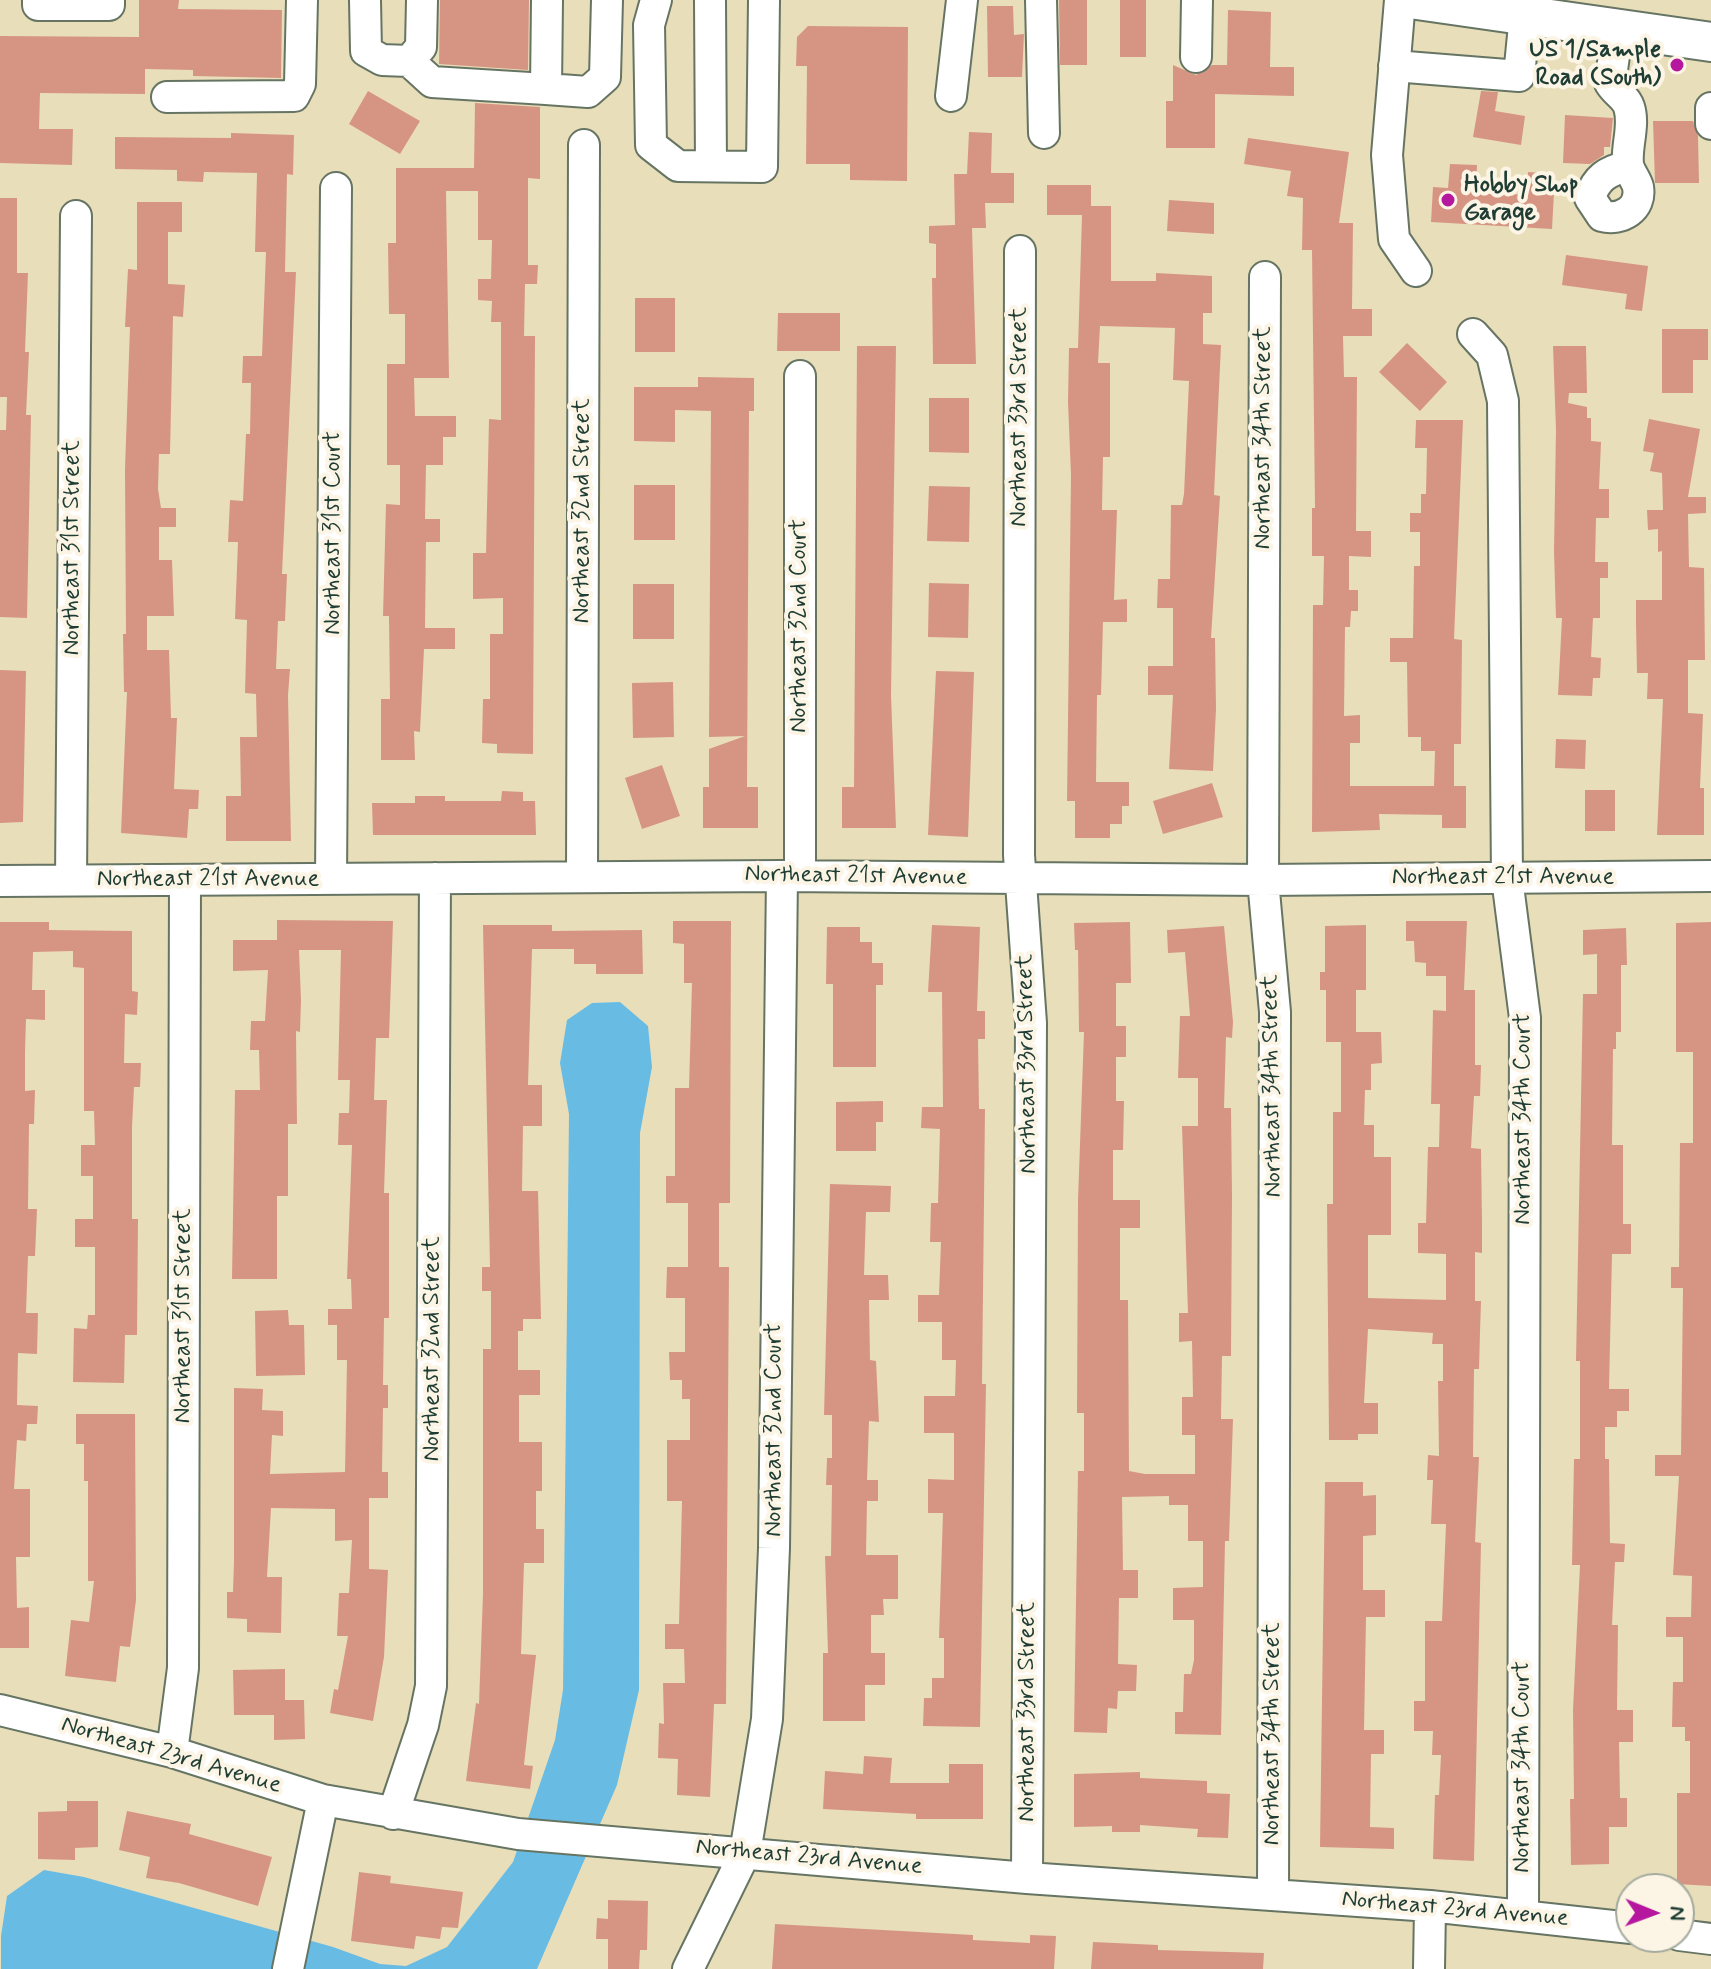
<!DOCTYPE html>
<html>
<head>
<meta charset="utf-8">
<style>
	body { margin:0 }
	#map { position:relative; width:1711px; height:1969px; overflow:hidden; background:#e9deba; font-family:Mynerve,sans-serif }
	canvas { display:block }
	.north { position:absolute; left:1615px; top:1873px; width:80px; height:80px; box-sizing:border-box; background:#fcf5e5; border:2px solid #a4ab9e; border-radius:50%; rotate:91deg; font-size:22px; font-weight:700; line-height:32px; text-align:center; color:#1f3d34 }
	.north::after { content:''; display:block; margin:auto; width:28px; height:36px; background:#b5179e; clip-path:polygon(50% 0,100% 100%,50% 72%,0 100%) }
</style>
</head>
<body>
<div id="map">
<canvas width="1711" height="1969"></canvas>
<div class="north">N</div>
</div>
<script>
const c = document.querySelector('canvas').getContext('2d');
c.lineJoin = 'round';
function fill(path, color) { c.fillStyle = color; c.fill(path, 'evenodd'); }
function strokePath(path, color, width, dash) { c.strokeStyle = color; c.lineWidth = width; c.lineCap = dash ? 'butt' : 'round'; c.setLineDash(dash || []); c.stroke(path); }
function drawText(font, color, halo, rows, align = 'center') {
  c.font = font + ' Mynerve,sans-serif'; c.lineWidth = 8; c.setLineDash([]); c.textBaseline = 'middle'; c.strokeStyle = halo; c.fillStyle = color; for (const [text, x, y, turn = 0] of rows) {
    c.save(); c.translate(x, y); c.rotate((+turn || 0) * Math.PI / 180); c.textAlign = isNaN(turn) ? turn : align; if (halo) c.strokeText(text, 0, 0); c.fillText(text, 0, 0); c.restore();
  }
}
fill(new Path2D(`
	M620 1002 648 1026 652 1067 640 1133 639 1690 617 1785 537 1969H1V1936L7 1896 44 1870 84 1877 333 1947 380 1964 406 1966 447 1947 513 1862 555 1740 563 1690 569 1114 560 1063 567 1020 592 1003Z`), '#68bce4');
fill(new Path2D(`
	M139 0H179L178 9 282 10 281 78 193 76V70L145 69V94L40 93 39 129H73L72 165 0 163V36L139 37Z
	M440 0H529L528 70 439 64Z
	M1059 0H1087V65H1060Z
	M1120 0H1146V57H1120Z
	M987 6H1013L1014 35 1024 34 1022 77H988Z
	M1228 10 1271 12 1270 67H1294V96L1215 94V148H1166V101H1173V65L1196 75 1212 65H1227Z
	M808 26 908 27 907 181 850 180V164H806L807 66H796L797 37Z
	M368 91 420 121 400 154 349 124Z
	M1481 91 1498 92 1495 111 1525 116 1521 145 1473 137Z
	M475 103 540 107V179L528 178V265H538L537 284H525L524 336H535L533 754 497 753V744L482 743 483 699H490V634H503V598L473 599V553H486L489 419 501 420V322H491L492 301 478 300V279H491L492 240H478V191H446L449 378H414L415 416H456V437H443V465H426L425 519H440V542H426L425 628H455V649H424L420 732 414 731 415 760H381V699H390L389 616H383L386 504 400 505V465H387V364H405V314H389L388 243H396V168H474Z
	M1565 115 1613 118 1610 147H1604V155L1590 164 1563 163Z
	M1653 121H1693L1698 136 1699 183H1655Z
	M969 132 992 133 991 173H1014V203H985L986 228H972L976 364H933L932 278H936V244L929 243V226L955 225 954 174H967Z
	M231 133 294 135 293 175 287 174 285 272H296L282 574H287L285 621H278L276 669H290L288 695 291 841H226V796H241L240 737H257L256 694 245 693 247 620 235 619 238 542H228L230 500 243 501 246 434H250L251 383H242L243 356H262L266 252H255L257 173 204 172 203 182 177 181V170L115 169V137L231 138Z
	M1248 138 1349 152 1339 223H1353L1352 309H1372V336H1343L1344 377H1357L1356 531H1371V557L1349 556V590H1358V611H1351L1350 627H1345L1344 716 1360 715V743H1350V786H1434L1435 751H1421V737H1408L1407 662H1390V638H1413L1414 566H1420V532H1410V513H1421V494H1426L1427 448H1415L1416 420H1463L1454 639 1462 640 1461 744H1454V786H1466V828H1442V815L1379 814 1380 830 1312 832 1313 605H1323L1324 556H1312V508H1315L1312 250H1302L1303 198 1287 196 1291 171 1244 164Z
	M1450 164 1477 165 1476 192 1527 195 1528 172 1555 174 1552 229 1431 222 1433 187 1448 188Z
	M1047 185H1091V206H1111V281H1156V273L1212 276V313H1203V344L1221 345 1214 495 1220 496 1211 638H1215L1216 709 1213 771 1169 769 1173 695H1148V666H1173V608H1157L1158 579H1170L1171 505H1182L1184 494 1189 381 1173 380 1175 328 1100 326 1098 363H1110V457H1103L1102 510H1117L1114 600 1127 599V622H1103L1101 695H1097L1096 782H1129V806H1122V824H1110V838H1075V801H1067L1071 475 1068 402 1069 348H1078L1082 215H1047Z
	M0 198H17V273H28L25 352H29L26 415H31L27 618 0 617V430H6L7 397H0Z
	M1169 200 1214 203V234L1167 231Z
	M137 202H182V232H168V284L185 285 183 317 173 316 170 454H159L158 489 161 508H176V527H159V560H172L174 616H147V650H169L171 718H177L174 789 199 790 198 809H189L187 838 121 833 127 692H124L123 634H126L125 469 130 327H125L128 269 137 270Z
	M1566 255 1648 266 1642 311 1625 309 1627 294 1562 285Z
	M635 298H675V352H635Z
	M778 313H840V351H777Z
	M1662 329H1708V360H1693V393H1662Z
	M1407 343 1447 382 1420 411 1379 372Z
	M857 346H896L891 695 896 828H842V787H854Z
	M1553 346H1586L1587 393H1569L1568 403 1587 407V418H1591V441L1601 442 1599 489H1609V518H1596L1595 562H1608V578H1600V618H1593L1591 657 1601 658 1600 678H1593L1592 696 1558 695 1562 618H1556L1554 551 1556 430Z
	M698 377 754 378V411H749L747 787H758V828H703V787H709V749L745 736 709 737 711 411 675 410V442L634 441V387H698Z
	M929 398H969V453L929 452Z
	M1649 419 1700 429 1688 497H1706V513L1688 514 1689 567 1704 568 1705 660H1688V713L1703 714 1700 788H1704V835H1657L1663 699H1647L1648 673H1637L1636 624V600H1662V551L1658 552V529L1648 530 1647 510H1663L1662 473 1650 471 1654 453 1643 451Z
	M634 485H675V540H634Z
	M929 486 970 487 969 542 927 541Z
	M929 583 969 584 968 638 928 637Z
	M633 584H674V639H633Z
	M0 670 26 671 23 822 0 823Z
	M936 671 974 672 968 837 928 835Z
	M673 682 674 737 633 738 632 683Z
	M1556 739 1586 740 1585 769 1555 768Z
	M662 765 680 816 642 829 625 778Z
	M1212 783 1223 817 1163 834 1153 801Z
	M1585 790H1615V831H1585Z
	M502 791 523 792V801H535L536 835H373L372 803H415V796H445V801H501Z
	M277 920 393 921 389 1038H376L374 1100H387L384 1193H389V1318H384L383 1385H388V1408H383L382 1472H388V1498H369V1569L388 1570 384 1657 373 1721 330 1713 334 1689 338 1690 348 1636H337L339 1593H349L352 1540 335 1541V1509L271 1508 267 1577H282L281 1633 247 1632V1619L227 1618V1592H233L234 1561V1388L263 1389 262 1410 283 1411V1436L272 1435 270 1474 345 1472 347 1360H337V1325H328V1309H352L351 1279H347L352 1145H338L339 1113H349L350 1080H338L341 950H299L301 1000 300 1032 296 1031 297 1124H288V1196H277V1279H232L235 1090H260L259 1050H250L251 1021H265L268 970 233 971V940H277Z
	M673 921H731L730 1203H719V1267H729L726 1704H714L710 1797 677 1795 678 1759 658 1758 659 1723 664 1724 663 1683H685L684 1649H665V1624H679L682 1501H667V1440H690V1399H682V1380H670L669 1352H685V1298H666L667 1267H688V1203H666V1176H675V1088H689L692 983H684V944L673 943Z
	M1406 921H1467L1464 990H1475V1065H1481L1480 1096H1474L1471 1148 1481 1149 1482 1223V1253L1475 1252V1301H1481L1480 1332 1479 1369H1474L1473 1457H1479L1475 1542 1481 1543 1474 1861 1433 1859 1435 1795H1439L1441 1755H1432L1433 1731H1414V1701H1425V1621H1442L1446 1524H1431L1433 1480H1427L1428 1455 1439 1456 1438 1381H1443V1344H1432L1433 1333 1368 1329 1364 1403H1378V1434H1358V1440H1329L1327 1204H1333V1112H1341V1042H1326V990H1320V972H1325V926L1366 925V990H1356V1032H1381L1382 1063 1371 1064V1090H1365L1364 1125H1374V1157H1391V1235H1368V1298L1446 1300V1254L1418 1253V1223H1426L1428 1147H1439L1440 1104H1431L1433 1010 1446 1011V976H1426V963L1415 962 1414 941H1406Z
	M0 922H49V930L132 931V991L138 992 137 1015 125 1014 124 1063H141L140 1087H134L132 1127V1219H138L137 1335H125L124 1383 73 1382 74 1328 87 1329 88 1315H95V1247H75V1219H93V1176H81V1145H95L94 1111H84V968L73 967V951L33 952 32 990H45V1020L26 1019 25 1052V1091L35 1090 34 1124H29L28 1209H37L35 1256H28L26 1313H38L37 1354 18 1353 17 1405 38 1406 37 1424H27L26 1441 17 1440 14 1489H30V1557H16L17 1608 29 1607V1648H0Z
	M1130 922 1131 983H1116V1026H1126V1057H1116V1101H1124L1123 1150H1113V1200H1140V1228H1120V1300H1128L1129 1471 1145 1474H1195V1435H1182V1397H1193L1192 1341 1179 1342V1313H1188L1182 1126H1198V1078H1178L1180 1016H1190L1185 952 1168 953 1167 930 1224 926 1233 1022 1232 1038 1226 1037 1224 1108H1231L1232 1196 1231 1356H1222L1221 1419H1233L1229 1541H1225L1221 1735 1175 1734V1712H1183L1184 1674H1191L1194 1660V1620H1173V1588L1203 1587V1541H1188V1505H1169V1496L1122 1497 1123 1570H1138V1598H1119L1118 1664 1137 1665 1136 1691H1118L1117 1709 1108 1708 1107 1733 1074 1732 1078 1471H1084V1413H1077L1078 1200 1084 1032H1079L1078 950H1075L1074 923Z
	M1711 922V1886L1677 1884V1793H1690V1741H1685V1727H1672L1673 1682H1683V1637H1666V1617H1691L1692 1576 1673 1575 1679 1476H1655V1455H1681L1683 1288H1671V1267H1679L1680 1143H1693V1052H1676V923Z
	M483 925H552V931L642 930 643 974H596V964H574V949H532L528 1085H542V1126H523L522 1191H538L541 1319H523V1331H518V1370H540V1395H519V1442H542V1491H536V1529H544V1563H524L521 1654 536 1655 524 1765 533 1766 530 1789 466 1781 476 1703 479 1704 483 1594V1349H491V1291H482V1267H490Z
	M932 925 980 927 977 1011H985V1039H978L979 1109H985L982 1384H986L980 1727 923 1726 924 1698H932V1678H944V1638H939L943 1513H928V1479L954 1480V1433H924V1396H955L956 1360H942V1322H918V1295H939L941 1242H930L931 1203H938L940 1129 921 1128 922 1107H943L942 992H928Z
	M827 927H860V942H872V963H883V985H876V1067H833V984H826Z
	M1626 928 1627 965H1621V1032H1616V1049H1613L1612 1145H1623V1224H1631V1254H1612L1609 1389H1629V1411H1617V1427H1605V1459H1609L1610 1543 1625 1544 1624 1562H1615L1612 1625H1618L1617 1710H1633V1742H1619L1620 1798H1627V1827H1609V1864L1571 1865 1570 1799H1574L1573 1710 1580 1565H1572L1574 1459H1580V1361H1576L1583 994H1597V954L1583 955V930Z
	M883 1101V1122H876V1151H836V1102Z
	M830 1184 891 1186 890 1212H866L864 1275H888L889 1300H869L870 1360 876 1361 879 1422 869 1421 867 1480H878V1501H867L866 1555H898V1599H883L884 1615H871V1653H885V1685H865V1721H823V1653H828L825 1556H831L832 1485H826L827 1458H832V1415H824Z
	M288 1310 289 1325H304L305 1375 256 1376 255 1311Z
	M76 1414H135L136 1600 130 1647 120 1646 116 1682 65 1676 71 1620 89 1622 94 1581H88V1481H84V1444H76Z
	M1325 1482H1363V1496L1376 1495V1535L1363 1536V1590H1385V1617H1366L1364 1730H1384V1754H1371L1370 1827 1394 1828V1849L1320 1847Z
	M285 1669V1700H304L305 1739 274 1740V1715H234L233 1670Z
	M864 1756 892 1758 890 1783H949V1764H983V1819H916V1814L823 1809 825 1771 863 1774Z
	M1140 1772V1778L1207 1781V1793L1230 1794 1228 1838 1197 1837 1198 1829 1140 1825V1832H1112V1826L1074 1827V1774Z
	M67 1801H98V1847L75 1848V1860L38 1859V1812L67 1811Z
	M127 1811 191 1824 189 1834 272 1857 258 1906 179 1883 146 1878 150 1857 119 1850Z
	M359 1872 391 1876 390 1883 463 1892 458 1928 442 1927 440 1939 416 1936 414 1949 351 1941Z
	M608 1900 648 1901 647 1950H640L639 1969H608V1939H596L597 1918 608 1919Z
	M775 1924 973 1935V1940L1030 1943V1935L1056 1936 1054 1969H772Z
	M1093 1942 1158 1945V1950L1264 1953 1263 1969H1091Z`), '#d69583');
const minor = new Path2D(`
	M38 0V5H109V0
	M365 0 366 51 382 60 409 61 421 47 422 0
	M547 0 546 89 588 92 605 77 607 0
	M656 0 649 25 651 145 678 166 762 167 764 0
	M710 0 711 166
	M1041 0 1044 133
	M1400 0 1387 155 1394 239 1416 271
	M1618 29 1610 83C1616 93 1626 97 1629 107 1635 125 1626 146 1628 164 1629 172 1636 179 1638 187 1642 209 1621 221 1602 216L1590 198C1596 178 1607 171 1628 166
	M1196 57 1197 0
	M409 61 432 82 546 89
	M1394 66 1519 76 1525 15
	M951 96 962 0
	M167 97 294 96 300 84 302 0
	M1711 108V124
	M1020 251 1019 855 1031 1023 1027 1878
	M1265 277 1263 880 1275 1012 1273 1895
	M1473 334 1492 355 1503 401 1507 878 1525 1018 1523 1914
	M800 876V376
	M582 877 584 145
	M331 879 336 188
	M71 880 76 216
	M0 881 782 876 1263 880 1711 876
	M0 1710 172 1752 323 1800 518 1834 1027 1878 1430 1906 1631 1928
	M172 1752 183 1668 185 880
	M393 1814 423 1725 431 1686 435 878
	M1679 1935 1711 1939
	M288 1969 323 1800
	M688 1969 745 1853 767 1719 774 1548 782 876
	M1429 1969 1430 1906`);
const major = new Path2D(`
	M1417 0 1711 42`);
strokePath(minor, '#667563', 34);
strokePath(major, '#667563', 42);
strokePath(minor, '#fff', 30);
strokePath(major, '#fff', 38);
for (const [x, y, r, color] of [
	[1677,65,8,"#b5179e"],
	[1448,200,8,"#b5179e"]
]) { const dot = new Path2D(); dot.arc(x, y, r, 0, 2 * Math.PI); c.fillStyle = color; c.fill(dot); strokePath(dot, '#fcf5e5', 3); }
drawText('bold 24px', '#1f3d34', '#fcf5e5', [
	["US 1/Sample",1661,51],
	["Road (South)",1661,79],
	["Hobby Shop",1464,186,"left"],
	["Garage",1464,214,"left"]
], 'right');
drawText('24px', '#1f3d34', '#fcf5e5', [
	["Northeast 33rd Street",1020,417,-90],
	["Northeast 34th Street",1264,438,-90],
	["Northeast 32nd Street",583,511,-90],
	["Northeast 31st Court",334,533,-90],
	["Northeast 31st Street",73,548,-90],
	["Northeast 32nd Court",800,626,-90],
	["Northeast 21st Avenue",856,877,1],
	["Northeast 21st Avenue",1503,878],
	["Northeast 21st Avenue",208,880],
	["Northeast 33rd Street",1028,1064,-91],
	["Northeast 34th Street",1273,1086,-91],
	["Northeast 34th Court",1524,1119,-90],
	["Northeast 31st Street",184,1316,-90],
	["Northeast 32nd Street",433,1349,-90],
	["Northeast 32nd Court",775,1430,-90],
	["Northeast 33rd Street",1028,1712,-90],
	["Northeast 34th Street",1273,1734,-90],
	["Northeast 23rd Avenue",171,1756,16],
	["Northeast 34th Court",1523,1767,-90],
	["Northeast 23rd Avenue",809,1858,5],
	["Northeast 23rd Avenue",1455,1910,5]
]);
</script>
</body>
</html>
